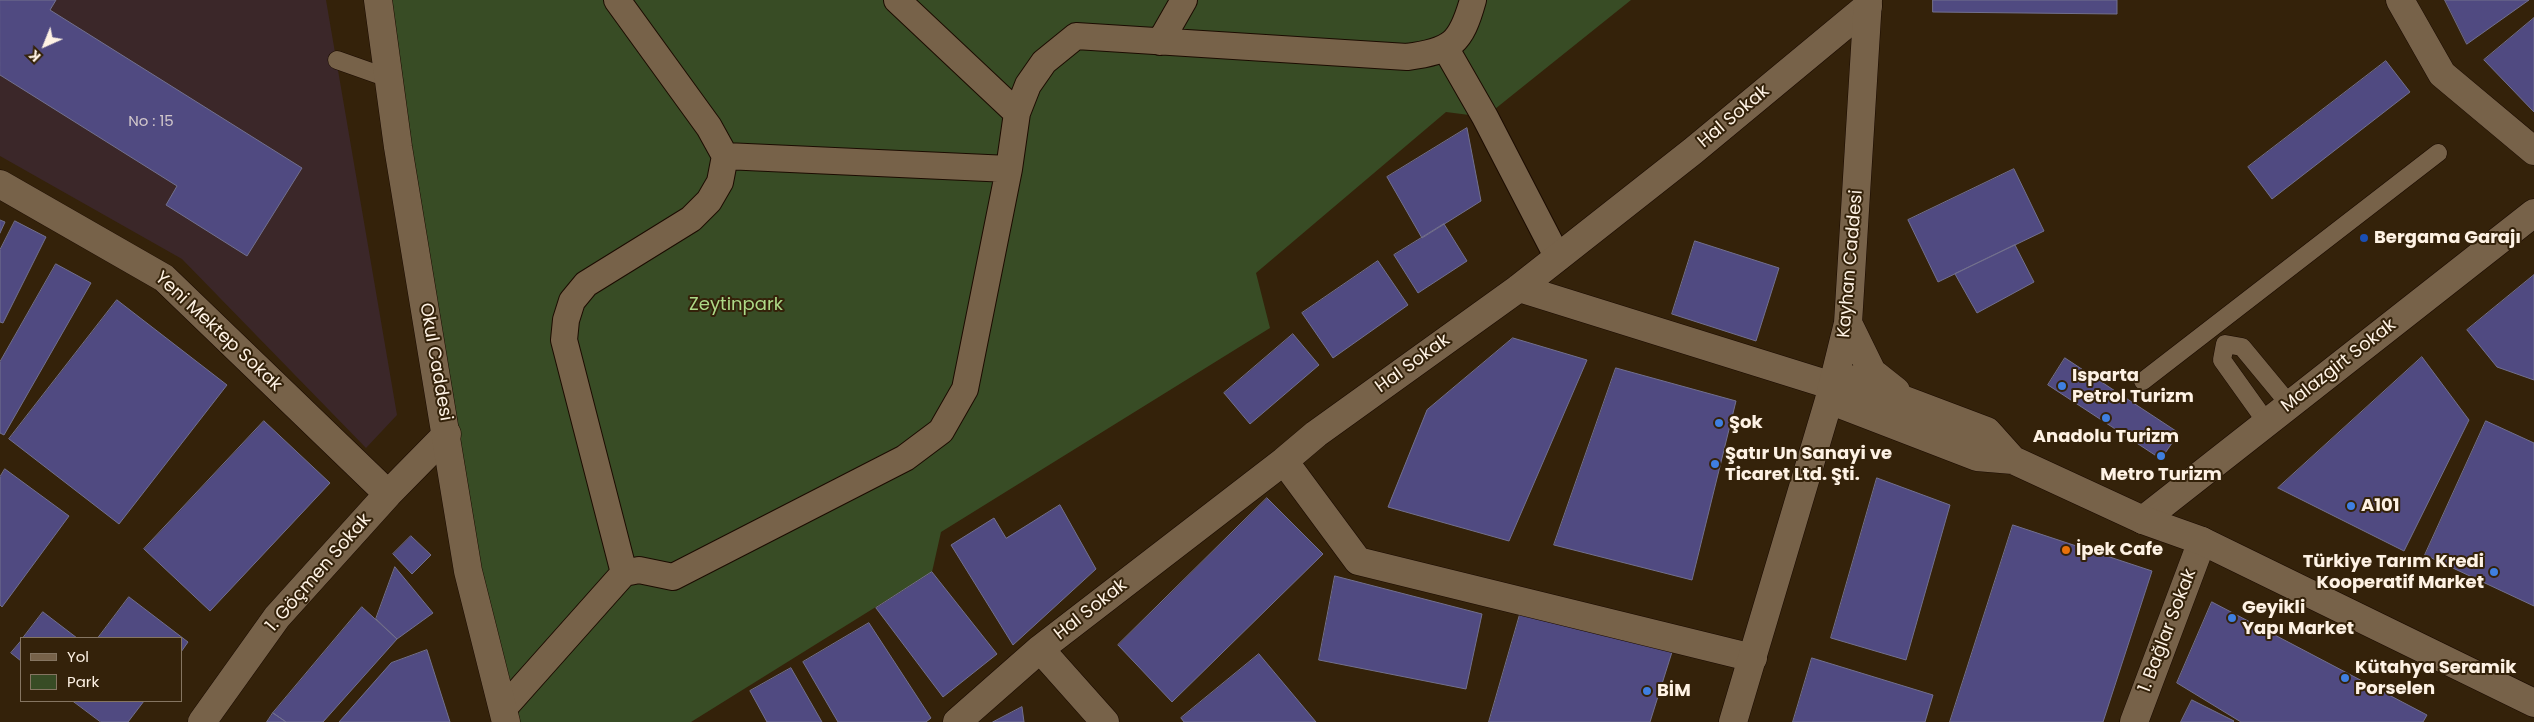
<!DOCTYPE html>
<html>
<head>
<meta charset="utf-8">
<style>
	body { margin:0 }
	#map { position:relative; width:2534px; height:722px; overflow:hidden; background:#34220a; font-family:Poppins,sans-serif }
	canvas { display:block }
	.legend { position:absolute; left:20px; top:637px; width:162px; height:65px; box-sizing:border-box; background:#34220a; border:1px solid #857561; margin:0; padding:6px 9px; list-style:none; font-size:15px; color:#fef2e4 }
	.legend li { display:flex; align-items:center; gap:10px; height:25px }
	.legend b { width:25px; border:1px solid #857561 }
	.north { position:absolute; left:20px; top:20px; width:50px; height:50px; -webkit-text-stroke:4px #34220a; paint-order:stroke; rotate:224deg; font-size:14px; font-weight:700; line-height:20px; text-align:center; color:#fef2e4 }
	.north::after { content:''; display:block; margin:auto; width:18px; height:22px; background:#fef2e4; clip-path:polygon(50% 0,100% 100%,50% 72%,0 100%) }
</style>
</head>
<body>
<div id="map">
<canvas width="2534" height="722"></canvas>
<ul class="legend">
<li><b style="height:6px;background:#776249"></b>Yol</li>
<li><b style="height:14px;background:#384c25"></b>Park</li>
</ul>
<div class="north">K</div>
</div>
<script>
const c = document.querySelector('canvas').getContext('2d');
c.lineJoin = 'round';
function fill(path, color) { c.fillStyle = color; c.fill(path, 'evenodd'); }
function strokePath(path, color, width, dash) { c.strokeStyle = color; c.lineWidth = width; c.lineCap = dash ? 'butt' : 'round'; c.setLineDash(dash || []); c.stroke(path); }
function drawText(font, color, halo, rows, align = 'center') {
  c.font = font + ' Poppins,sans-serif'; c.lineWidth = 4; c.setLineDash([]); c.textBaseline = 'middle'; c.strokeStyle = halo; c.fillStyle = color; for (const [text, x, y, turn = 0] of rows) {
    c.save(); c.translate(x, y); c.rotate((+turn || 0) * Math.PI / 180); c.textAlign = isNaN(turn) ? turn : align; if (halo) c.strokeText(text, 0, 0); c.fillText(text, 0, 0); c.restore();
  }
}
fill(new Path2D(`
	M0 0H326L397 415 366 448 182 259 0 156Z`), '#3b2729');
fill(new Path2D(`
	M378 0H1631L1485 117 1446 112 1256 273 1270 328 941 532 932 572 691 722H506Z`), '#384c25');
const building = new Path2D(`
	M0 0H56L50 10 302 168 247 256 166 205 177 186 0 75Z
	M1933 0H2117V14L1933 12Z
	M2445 0H2529L2467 44Z
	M2534 18V112L2484 60Z
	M2386 61 2410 92 2272 199 2248 167Z
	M1467 128 1481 201 1422 238 1387 177Z
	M2014 169 2044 231 1938 282 1908 220Z
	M0 220 5 222 0 233Z
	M15 221 46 237 3 323 0 322V250Z
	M1444 224 1467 261 1418 293 1394 255Z
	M1695 241 1779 268 1756 341 1672 314Z
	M2015 245 2034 282 1977 313 1955 274Z
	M1378 261 1408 305 1333 358 1302 313Z
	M56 264 91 283 4 435 0 433V362Z
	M2534 275V380L2497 367 2467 330Z
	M117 300 227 385 119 524 9 439Z
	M1293 334 1319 365 1250 424 1224 393Z
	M1513 338 1587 360 1509 541 1388 507 1427 410Z
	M2422 357 2469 420 2404 551 2278 488Z
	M2065 358 2179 433 2161 459 2048 385Z
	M1616 368 1736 401 1692 580 1554 545Z
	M264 421 330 483 210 611 144 549Z
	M2486 421 2534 443V606L2425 555Z
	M5 469 69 516 2 607 0 605V477Z
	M1877 478 1950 505 1906 660 1831 638Z
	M1267 498 1323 554 1172 702 1118 645Z
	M1060 505 1096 569 1013 645 951 545 994 518 1006 538Z
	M2013 525 2152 571 2103 722H1950Z
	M411 536 431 555 412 574 393 554Z
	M395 567 433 613 397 639 376 619Z
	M932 572 997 654 943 697 876 608Z
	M1335 576 1482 614 1466 689 1319 660Z
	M129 597 188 642 181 652V638H98Z
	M2212 602 2427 715 2423 722H2241L2177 683Z
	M362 607 397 639 323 722H286L273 713Z
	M1521 611 1672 652 1650 722H1489Z
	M43 612 77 638H23Z
	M869 623 931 718 926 722H838L803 662Z
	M21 641V661L11 653Z
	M427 650 450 722H339L391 663Z
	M1259 654 1316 722H1184L1181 718Z
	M1812 658 1933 695 1925 722H1793Z
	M791 668 822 722H767L750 691Z
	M2192 700 2234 721 2233 722H2181Z
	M73 701H144L128 722H101Z
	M1022 707 1024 722H993Z
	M273 713 286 722H267Z`);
fill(building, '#504a81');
strokePath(building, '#72708e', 1);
const service = new Path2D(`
	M337 60 388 78
	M2143 381 2438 153
	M2267 423 2222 360 2225 344 2242 347 2290 405`);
const pedestrian = new Path2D(`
	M617 0 709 127 725 156 720 182 709 201 691 219 586 284 572 301 566 320 564 340 624 573 639 570 673 577 905 458 941 431 965 389 1009 169 1017 113 1028 85 1044 62 1076 36 1407 57C1452 51 1461 43 1473 0
	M897 0 1017 113
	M1160 42 1184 0
	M1446 49 1485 117 1558 258
	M725 156 1009 169
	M503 709 624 573`);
const minor = new Path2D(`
	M2400 0 2442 74 2534 151
	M0 184 164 278 388 494
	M1519 288 1833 386
	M1284 461 1358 561 1753 658
	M2143 520 2534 213
	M1040 649 1105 722
	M202 722 277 617 388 494 447 434
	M957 722 1040 649 1284 461 1316 434 1519 288 1693 151 1868 6
	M2134 722 2202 541`);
const tertiary = new Path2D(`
	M378 0 398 147 468 571 506 722`);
const secondary = new Path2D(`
	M1848 323 1872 372 1896 391
	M1836 374 1987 431 2013 460
	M1829 400 1977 457 2013 460 2143 520 2202 541 2534 703
	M1733 722 1829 400 1848 323 1868 0`);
strokePath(service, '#1b0b00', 19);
strokePath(pedestrian, '#1b0b00', 28);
strokePath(minor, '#1b0b00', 29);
strokePath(tertiary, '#1b0b00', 29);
strokePath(secondary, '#1b0b00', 29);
strokePath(service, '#776249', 18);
strokePath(pedestrian, '#776249', 26);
strokePath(minor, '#776249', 28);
strokePath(tertiary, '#776249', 28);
strokePath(secondary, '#776249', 28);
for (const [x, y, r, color] of [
	[2364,238,5,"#1a4fb4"],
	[2062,386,5,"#3f7fe0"],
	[2106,418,5,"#3f7fe0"],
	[1719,423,5,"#3f7fe0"],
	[2161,456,5,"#3f7fe0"],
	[1715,464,5,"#3f7fe0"],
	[2351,506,5,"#3f7fe0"],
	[2066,550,5,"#e8710a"],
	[2494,572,5,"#3f7fe0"],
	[2232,618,5,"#3f7fe0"],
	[2345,678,5,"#3f7fe0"],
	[1647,691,5,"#3f7fe0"]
]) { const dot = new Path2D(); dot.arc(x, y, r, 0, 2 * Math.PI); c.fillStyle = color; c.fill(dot); strokePath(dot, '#34220a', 2); }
drawText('15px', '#d2c8cb', null, [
	["No : 15",151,122]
]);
drawText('18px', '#fef2e4', '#34220a', [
	["Hal Sokak",1734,117,-40],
	["Kayhan Caddesi",1851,264,-85],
	["Yeni Mektep Sokak",218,332,43],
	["Okul Caddesi",435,362,80],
	["Hal Sokak",1413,364,-36],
	["Malazgirt Sokak",2339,366,-38],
	["1. Göçmen Sokak",319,573,-49],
	["Hal Sokak",1091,610,-38],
	["1. Bağlar Sokak",2168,631,-69]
]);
drawText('bold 18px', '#fef2e4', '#34220a', [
	["Bergama Garajı",2374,238],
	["Isparta",2072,376],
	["Petrol Turizm",2072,397],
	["Şok",1729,423],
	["Anadolu Turizm",2106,437,"center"],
	["Şatır Un Sanayi ve",1725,454],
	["Ticaret Ltd. Şti.",1725,475],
	["Metro Turizm",2161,475,"center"],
	["A101",2361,506],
	["İpek Cafe",2076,550],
	["Türkiye Tarım Kredi",2484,562,"right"],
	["Kooperatif Market",2484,583,"right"],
	["Geyikli",2242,608],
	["Yapı Market",2242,629],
	["Kütahya Seramik",2355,668],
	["Porselen",2355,689],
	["BİM",1657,691]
], 'left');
drawText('18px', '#add987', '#34220a', [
	["Zeytinpark",736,305]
]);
</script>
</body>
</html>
